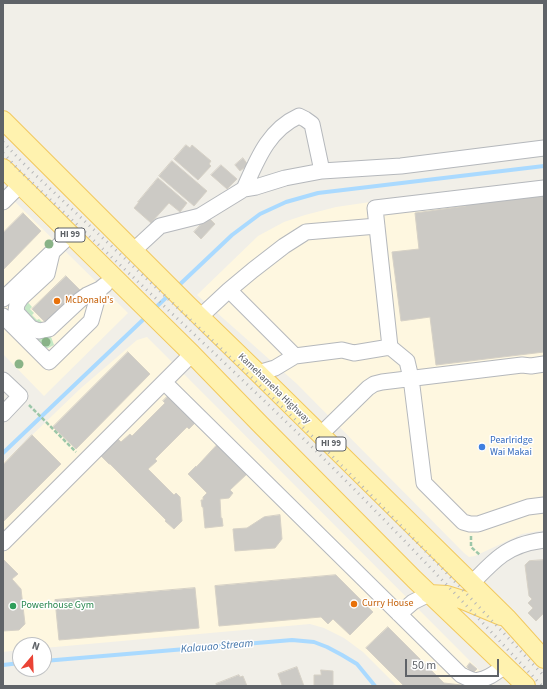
<!DOCTYPE html>
<html>
<head>
<meta charset="utf-8">
<style>
	body { margin:0 }
	#map { position:relative; width:547px; height:689px; overflow:hidden; background:#f1efe8; font-family:"Source Sans 3",sans-serif }
	canvas { display:block }
	.frame { position:absolute; inset:0; border:4px solid #5f6368; pointer-events:none }
	.north { position:absolute; left:12px; top:637px; width:40px; height:40px; box-sizing:border-box; background:#fff; border:1px solid #bfc1c3; border-radius:50%; rotate:19deg; font-size:11px; font-weight:700; line-height:16px; text-align:center; color:#5f6368 }
	.north::after { content:''; display:block; margin:auto; width:14px; height:18px; background:#ea4335; clip-path:polygon(50% 0,100% 100%,50% 72%,0 100%) }
	.scale { position:absolute; left:405px; top:659px; width:94px; height:18px; box-sizing:border-box; border:2px solid #5f6368; border-top:0; padding-left:5px; font-size:12px; line-height:14px; white-space:nowrap; color:#5f6368; -webkit-text-stroke:3px #fff; paint-order:stroke }
</style>
</head>
<body>
<div id="map">
<canvas width="547" height="689"></canvas>
<div class="frame"></div>
<div class="north">N</div>
<div class="scale">50 m</div>
</div>
<script>
const c = document.querySelector('canvas').getContext('2d');
c.lineJoin = 'round';
function fill(path, color) { c.fillStyle = color; c.fill(path, 'evenodd'); }
function strokePath(path, color, width, dash) { c.strokeStyle = color; c.lineWidth = width; c.lineCap = dash ? 'butt' : 'round'; c.setLineDash(dash || []); c.stroke(path); }
function drawText(font, color, halo, rows, align = 'center') {
  c.font = font + ' "Source Sans 3",sans-serif'; c.lineWidth = 3; c.setLineDash([]); c.textBaseline = 'middle'; c.strokeStyle = halo; c.fillStyle = color; for (const [text, x, y, turn = 0] of rows) {
    c.save(); c.translate(x, y); c.rotate((+turn || 0) * Math.PI / 180); c.textAlign = isNaN(turn) ? turn : align; if (halo) c.strokeText(text, 0, 0); c.fillText(text, 0, 0); c.restore();
  }
}
fill(new Path2D(`
	M544 180V530L522 534 475 556 469 557 464 553 297 384 197 295 258 236 284 222 305 215 336 207 377 201Z
	M3 190 128 313 44 396 3 354Z
	M147 337 495 686H397L363 652 344 638 324 628 310 624 44 648V645H20V650L3 652V463L81 388 137 340Z`), '#fef7e0');
fill(new Path2D(`
	M25 299 32 307 30 309 34 313 32 315 37 320 39 319 42 322 37 327 20 305Z
	M9 309 50 334 54 345 48 348H45L8 312Z`), '#c5e8c5');
strokePath(new Path2D(`
	M176 288 232 235 260 214 286 202 318 193 544 166
	M153 310 170 294
	M3 453 147 316
	M44 661 292 640 314 642 327 647 342 655 357 664 375 686
	M3 665 20 663`), '#aadaff', 4);
const building = new Path2D(`
	M186 145 190 148 192 145 211 161 209 164 211 166 198 180 174 159Z
	M243 158 248 165 240 171 235 165Z
	M172 161 207 191 194 206 159 176Z
	M221 165 237 179 227 189 211 175Z
	M158 178 187 203 180 212 169 203 151 223 134 208 139 202H138Z
	M544 194V352L436 365 430 317 401 321 392 252 419 249 415 213 466 206V204Z
	M23 213 41 231 3 270V233Z
	M208 217 215 224 201 239 194 232Z
	M66 276 83 293 45 322 32 309Z
	M128 352 150 374 76 449 53 427Z
	M169 395 196 422 189 429 187 427 155 459 157 461 148 469 174 495 176 493 180 497 182 521 174 529 165 521 166 520 110 464H109L101 456 118 439 121 442 130 434 132 436 165 403 163 401Z
	M32 435 61 464 3 522V465Z
	M218 444 248 473 230 490 233 493 229 498 220 499 221 518H222L223 526 205 528 203 507H202L201 500H203V497L207 493 188 474 196 466V467Z
	M280 515 282 539 275 548 235 551 233 529 247 528 264 517Z
	M3 559 18 574 12 579 21 589 25 624 19 630 3 631Z
	M544 560V613L536 621 528 613 533 608 528 603 532 599 529 596 525 565 529 561Z
	M336 575 373 612 350 635 333 619 328 624 321 617 219 626 215 586Z
	M195 588 199 628 59 640 55 600Z
	M388 627 444 683 470 686H404L366 648Z
	M470 663 477 669 473 673 467 667Z
	M297 667 304 686H280L282 685 278 674Z
	M321 670 333 671V686H314V675H321Z
	M239 675 240 677 243 676 247 686H217L216 684Z`);
fill(building, '#cccac5');
strokePath(building, '#d6d1c6', 1);
const minor = new Path2D(`
	M322 171 401 166 544 148
	M544 188 375 208 390 347 407 361 411 378 424 483 463 522 470 524H478L528 507 544 505
	M3 202 20 185
	M133 251 160 226 200 216 244 189 256 187 285 178 322 171 312 124 305 119 299 116C268 130 257 160 244 189
	M52 253 47 274 21 298 17 304 16 311 18 314 31 328 39 331 49 329 80 300 87 295 100 289
	M229 290 295 356
	M3 299 70 235
	M3 316 49 362 91 321 100 289 105 285
	M200 317 229 290 253 270 284 246 306 232 377 226
	M192 354 164 382 461 675C466 677 473 682 479 680 489 679 497 671 505 666
	M258 373 275 368 295 356 342 350 354 353 390 347
	M3 380 20 396 3 414
	M321 434 368 388 374 384 382 382 522 365 531 366 544 364
	M3 543 164 382
	M472 583C481 574 492 562 502 555 514 546 529 542 544 540
	M399 614 413 602 429 594`);
const major = new Path2D(`
	M3 120 188 305 258 373 508 619 544 659
	M3 168 192 354 260 424 414 579 526 686
	M429 594 447 595 463 600 501 616`);
strokePath(minor, '#b5b8bc', 17);
strokePath(major, '#f2c960', 20);
strokePath(new Path2D(`
	M29 405 76 452
	M471 536V547L480 555`), '#9cc7a9', 2.5, [4, 2]);
strokePath(minor, '#fff', 15);
strokePath(major, '#fff2af', 18);
strokePath(new Path2D(`
	M3 142 26 166C122 257 221 346 315 439 393 516 469 596 544 676
	M3 153 20 171C117 263 216 353 312 447 391 525 466 605 542 686`), '#b6b7b8', 3, [1, 5]);
c.fillStyle = '#89b387';
for (const [x, y] of [
	[49,244],
	[46,342],
	[19,364]
]) { c.beginPath(); c.arc(x, y, 4.5, 0, 2 * Math.PI); c.fill(); }
for (const [x, y, r, color] of [
	[57,301,4,"#e8710a"],
	[482,447,4,"#3f7fe0"],
	[354,604,4,"#e8710a"],
	[13,606,4,"#2e9e5b"]
]) { const dot = new Path2D(); dot.arc(x, y, r, 0, 2 * Math.PI); c.fillStyle = color; c.fill(dot); strokePath(dot, '#fff', 1.5); }
for (const [x, y, w] of [
	[70,235,30],
	[331,444,30]
]) { const box = new Path2D(); box.roundRect(x - w / 2, y - 7, w, 14, 3); c.fillStyle = '#fff'; c.fill(box); strokePath(box, '#5f6368', 1); }
drawText('bold 9px', '#5f6368', null, [
	["HI 99",70,235],
	["HI 99",331,444]
]);
drawText('10px', '#c56008', '#fff', [
	["McDonald's",65,301],
	["Curry House",362,604]
], 'left');
drawText('10px', '#5f6368', '#fff', [
	["Kamehameha Highway",274,389,44]
]);
drawText('10px', '#366cbe', '#fff', [
	["Pearlridge",490,441],
	["Wai Makai",490,453]
], 'left');
drawText('10px', '#27864d', '#fff', [
	["Powerhouse Gym",21,606]
], 'left');
drawText('italic 11px', '#4174aa', '#fff', [
	["Kalauao Stream",217,647,-5]
]);
</script>
</body>
</html>
